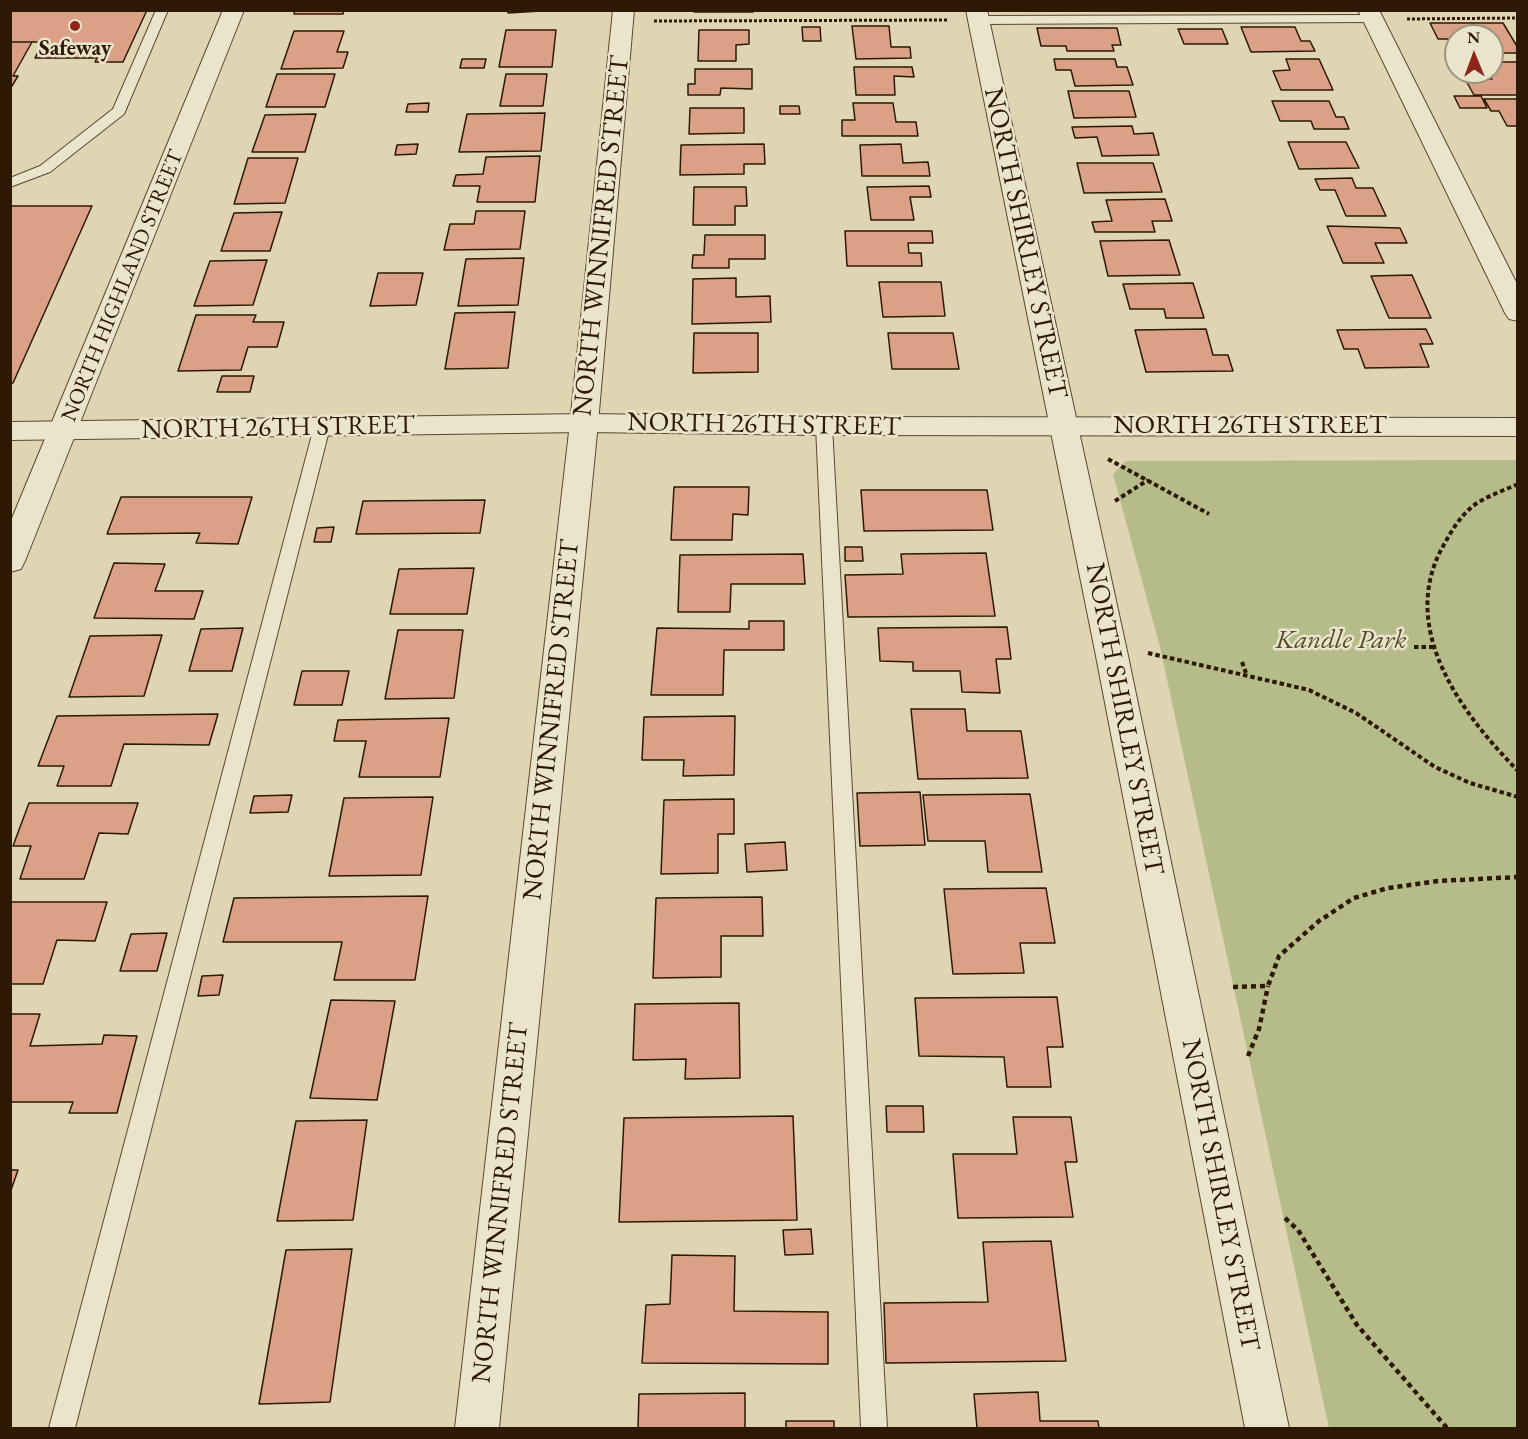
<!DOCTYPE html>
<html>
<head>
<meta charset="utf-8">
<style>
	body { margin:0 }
	#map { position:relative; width:1528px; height:1439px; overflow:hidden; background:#dfd5b2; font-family:"EB Garamond",serif }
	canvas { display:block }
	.frame { position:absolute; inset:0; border:12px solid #2d1904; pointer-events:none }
	.north { position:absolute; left:1444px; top:24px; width:60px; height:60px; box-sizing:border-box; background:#eae4cd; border:2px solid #9e937d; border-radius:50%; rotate:359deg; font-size:16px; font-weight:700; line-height:24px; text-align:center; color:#2d1904 }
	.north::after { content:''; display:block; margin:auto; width:21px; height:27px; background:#8f2418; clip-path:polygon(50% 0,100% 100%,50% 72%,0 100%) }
</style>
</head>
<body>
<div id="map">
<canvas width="1528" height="1439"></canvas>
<div class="frame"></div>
<div class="north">N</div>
</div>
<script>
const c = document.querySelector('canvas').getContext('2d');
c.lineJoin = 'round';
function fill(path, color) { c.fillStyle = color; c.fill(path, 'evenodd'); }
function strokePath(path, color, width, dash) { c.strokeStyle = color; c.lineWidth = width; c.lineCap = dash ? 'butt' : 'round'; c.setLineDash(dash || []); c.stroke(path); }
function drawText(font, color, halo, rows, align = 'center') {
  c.font = font + ' "EB Garamond",serif'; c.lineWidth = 5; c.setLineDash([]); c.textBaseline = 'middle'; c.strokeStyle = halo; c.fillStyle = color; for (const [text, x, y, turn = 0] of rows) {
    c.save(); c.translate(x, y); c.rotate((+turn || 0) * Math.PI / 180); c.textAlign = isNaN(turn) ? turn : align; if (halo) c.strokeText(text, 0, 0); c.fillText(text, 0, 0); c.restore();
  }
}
fill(new Path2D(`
	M1517 460V1428H1329L1160 647 1113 474 1126 461Z`), '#b5bc8a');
const building = new Path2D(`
	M10 10H147L123 62H95L97 58H35L43 42H10Z
	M295 10H344L343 14H294Z
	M508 10H558L508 13Z
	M694 10H753V12H694Z
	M1430 23H1503L1518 48V53H1492V36H1456V39H1438Z
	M852 26H889L891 47H910L911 58 856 59Z
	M802 27H820L821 41H803Z
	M1241 27H1295L1301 41H1310L1315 51 1251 52Z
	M1037 28H1117L1121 45H1112L1114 51H1067L1066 46H1041Z
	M1178 29H1222L1228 44H1184Z
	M506 30H556L552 67H499Z
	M699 30H749V44L736 45V61H698Z
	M294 31H344L337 52H348L343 68 281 69Z
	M10 42H32L13 76H18L12 86H10Z
	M462 59H486L484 68H460Z
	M1054 59H1115L1117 67H1127L1133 85 1075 86 1071 70H1056Z
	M1286 59H1319L1333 90H1281L1273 71 1290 70Z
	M1492 62H1518V95H1474L1465 79H1492L1488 72H1492Z
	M854 67H912L914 77 894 76 895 95H856Z
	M695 69H752V89L721 88 720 95H688V84H695Z
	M277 74H335L325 107H266Z
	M506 74H547L543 106H500Z
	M1068 91H1129L1136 117 1074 118Z
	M1454 96H1481L1487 108H1460Z
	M1484 99H1518V126H1507L1499 111H1491Z
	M1272 101H1329L1336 117H1344L1349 129H1314L1311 121H1280Z
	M429 103 428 112H406L408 104Z
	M853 103H893L896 122H916L918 136H842V120H855Z
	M780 106H799L800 114H780Z
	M690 108H744V133L689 134Z
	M545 113 541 151 459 152 467 114Z
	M316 114 305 152H252L265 115Z
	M1132 126 1134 134 1153 133 1159 155 1102 156 1097 137 1075 138 1072 127Z
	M1288 142H1346L1359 168 1299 169Z
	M418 144 416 154 395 155 397 145Z
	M764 144 765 164H744V174L680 175 681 145Z
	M901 144 903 163 928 162 930 176H862L860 145Z
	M540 156 535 202H477L480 186H453L456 175 483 174 486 157Z
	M248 158H298L285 203 234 204Z
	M1077 163H1153L1162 192 1084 193Z
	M1352 178 1356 188H1373L1386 216H1346L1335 190H1320L1315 179Z
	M929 186 931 197H910L914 220H871L867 187Z
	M694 187H746L747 206H735V225H693Z
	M1165 199 1172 221H1152L1155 232H1095L1092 222 1112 221 1106 200Z
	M10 206H92L13 383H10Z
	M476 211H525L520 249 444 250 450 224H474Z
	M282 212 270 251H221L234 213Z
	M1327 226 1400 228 1407 243H1375L1384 263H1343Z
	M845 231H932L933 243H908L909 253H921L922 266H847Z
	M705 235H765V259H729V268H692L693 255H704Z
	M1169 240 1180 275 1108 276 1100 241Z
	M524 258 518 305 458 306 466 259Z
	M267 260 253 305 194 306 210 261Z
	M378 273H423L416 305 370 306Z
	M1412 275 1431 318H1389L1371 276Z
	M736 278V297L770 296 771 322 692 324 693 279Z
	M879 282H941L945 316 883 317Z
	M1193 283 1204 318H1166L1164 309H1130L1123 284Z
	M515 312 508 368 445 369 455 313Z
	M196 315H256L253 322H284L277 347H248L241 370 178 371Z
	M1206 329 1213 355H1228L1233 371 1146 372 1135 330Z
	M1426 329 1433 344H1420L1429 367 1365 368 1358 349H1344L1337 330Z
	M694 333H758V372L693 373Z
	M888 333H953L959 369H892Z
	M222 376H254L250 392H217Z
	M674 487H749L748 515 733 514 732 540H671Z
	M861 490H987L993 530 864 531Z
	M121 497H252L238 544 196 543 200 533 107 534Z
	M485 500 480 533 356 534 363 501Z
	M334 527 331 542H314L317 528Z
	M845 547H862L863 561H845Z
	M986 553 995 616 848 617 845 575 903 574 901 554Z
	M803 554 805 584H731L730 612H678L680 555Z
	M114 563 165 564 155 591H203L194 619 94 618Z
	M474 568 467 614H390L399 569Z
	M749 621H784V650H724L723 695H651L657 628 749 629Z
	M1007 627 1011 659H996L1000 693 962 692 960 671H913V662L880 661 878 628Z
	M243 628 232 671H189L201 629Z
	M398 630H463L454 698 385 699Z
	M162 635 144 696 69 697 90 636Z
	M302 671H349L342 705H294Z
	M911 709H965L967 731H1021L1028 778 918 779Z
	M218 714 209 745 124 744 111 786H57L64 766H38L57 716Z
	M735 716 734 775 683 776 684 760H642L644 717Z
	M449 718 440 777H359L366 741H334L338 720Z
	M920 792 925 845 860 846 857 793Z
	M1030 794 1042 872H988L985 841H928L923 795Z
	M292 795 288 812 250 813 254 796Z
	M433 797 421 875 329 876 344 798Z
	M734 799V834H718V873L661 874 664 800Z
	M29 803H138L128 834 99 833 84 879H20L31 846H13Z
	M785 842 787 870 747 872 745 844Z
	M1046 888 1055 943H1020L1024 973 953 974 944 889Z
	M428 896 415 980H334L342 942H223L234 898Z
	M762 897 763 936H721V977L653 978 656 898Z
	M10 902H107L95 941 57 940 43 984H10Z
	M167 933 157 971H120L131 934Z
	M223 975 219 995 198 996 202 976Z
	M1057 997 1063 1047H1047L1051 1087H1007L1004 1057 919 1056 915 998Z
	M331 1000 395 1001 377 1100 310 1098Z
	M739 1003 740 1078 685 1079 686 1059 633 1060 635 1004Z
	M10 1014H40L30 1046 102 1044 104 1035 137 1036 117 1113H69L73 1102H10Z
	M886 1106H923L924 1132H887Z
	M793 1116 797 1220 619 1222 624 1118Z
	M1013 1117H1071L1077 1162H1065L1073 1217 958 1218 953 1154H1017Z
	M367 1120 353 1220 277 1221 296 1121Z
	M10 1170H18L10 1193Z
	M811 1229 813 1254 785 1255 783 1230Z
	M1051 1241 1066 1361 886 1363 884 1303 988 1302 983 1242Z
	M352 1249 330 1402 259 1404 286 1250Z
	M672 1255 735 1256 734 1311 828 1312V1364L642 1363 646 1305 670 1304Z
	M1038 1392 1040 1421H1098L1099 1428H977L974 1394Z
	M745 1393V1428H638L639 1394Z
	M786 1421H834V1428H786Z`);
fill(building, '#daa186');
strokePath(building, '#2d1904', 1.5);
const service = new Path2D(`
	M156 10H168L124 114 50 172 10 187V178L40 166 113 109Z
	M1372 15 1378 19 1376 22 978 24 972 20 978 16Z
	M824 421 830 422 832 426 887 1428H861L816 426 818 422Z
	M322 422 328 423 330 427 75 1428H49L314 427 316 423Z`);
const minor = new Path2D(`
	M223 10H244L25 561 21 569 10 572V523Z
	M613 10H634L598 423 499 1428H455L570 423Z
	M966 10H987L1127 651 1289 1428H1245L1095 651Z
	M1358 10H1379L1518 286V321L1509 319 1505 313Z`);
const tertiary = new Path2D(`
	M584 414 824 417 1518 418V436L824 435 584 432 10 440V422Z`);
strokePath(service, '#5a4830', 2);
strokePath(minor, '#5a4830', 2);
strokePath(tertiary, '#5a4830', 2);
strokePath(new Path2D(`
	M1407 19 1518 18
	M654 21 947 20`), '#2d1904', 3, [3, 2]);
strokePath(new Path2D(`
	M1108 459 1209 514
	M1518 484C1503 491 1486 496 1473 506 1459 517 1449 535 1441 550 1399 631 1463 715 1518 771
	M1115 501 1148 480
	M1414 647H1434
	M1148 653 1309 690 1356 713 1435 767 1470 783 1518 797
	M1242 662 1246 673`), '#2d1904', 4, [4.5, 3]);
strokePath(new Path2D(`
	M1233 987 1268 986 1279 956 1319 921 1354 898 1388 888 1438 881 1518 877
	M1248 1056 1259 1029 1268 986
	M1285 1218 1298 1230 1357 1325 1447 1428`), '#2d1904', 4.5, [5, 4]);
fill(service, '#eae4cd');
fill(minor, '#eae4cd');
fill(tertiary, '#eae4cd');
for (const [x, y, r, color] of [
	[75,26,6,"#8f2418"]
]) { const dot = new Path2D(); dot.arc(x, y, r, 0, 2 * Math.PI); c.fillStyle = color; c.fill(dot); strokePath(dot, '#eae4cd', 2); }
drawText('bold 22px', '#2d1904', '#eae4cd', [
	["Safeway",75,49]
]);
drawText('22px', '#2d1904', '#eae4cd', [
	["NORTH HIGHLAND STREET",123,286,-68]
]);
drawText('27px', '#2d1904', '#eae4cd', [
	["NORTH WINNIFRED STREET",602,236,-84],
	["NORTH SHIRLEY STREET",1025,243,78],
	["NORTH 26TH STREET",764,425,1],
	["NORTH 26TH STREET",1250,426],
	["NORTH 26TH STREET",278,428,-1],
	["NORTH SHIRLEY STREET",1124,719,79],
	["NORTH WINNIFRED STREET",552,720,-84],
	["NORTH SHIRLEY STREET",1220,1195,79],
	["NORTH WINNIFRED STREET",501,1203,-84]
]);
drawText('italic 27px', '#564a2c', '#eae4cd', [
	["Kandle Park",1341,641]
]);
</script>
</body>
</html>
